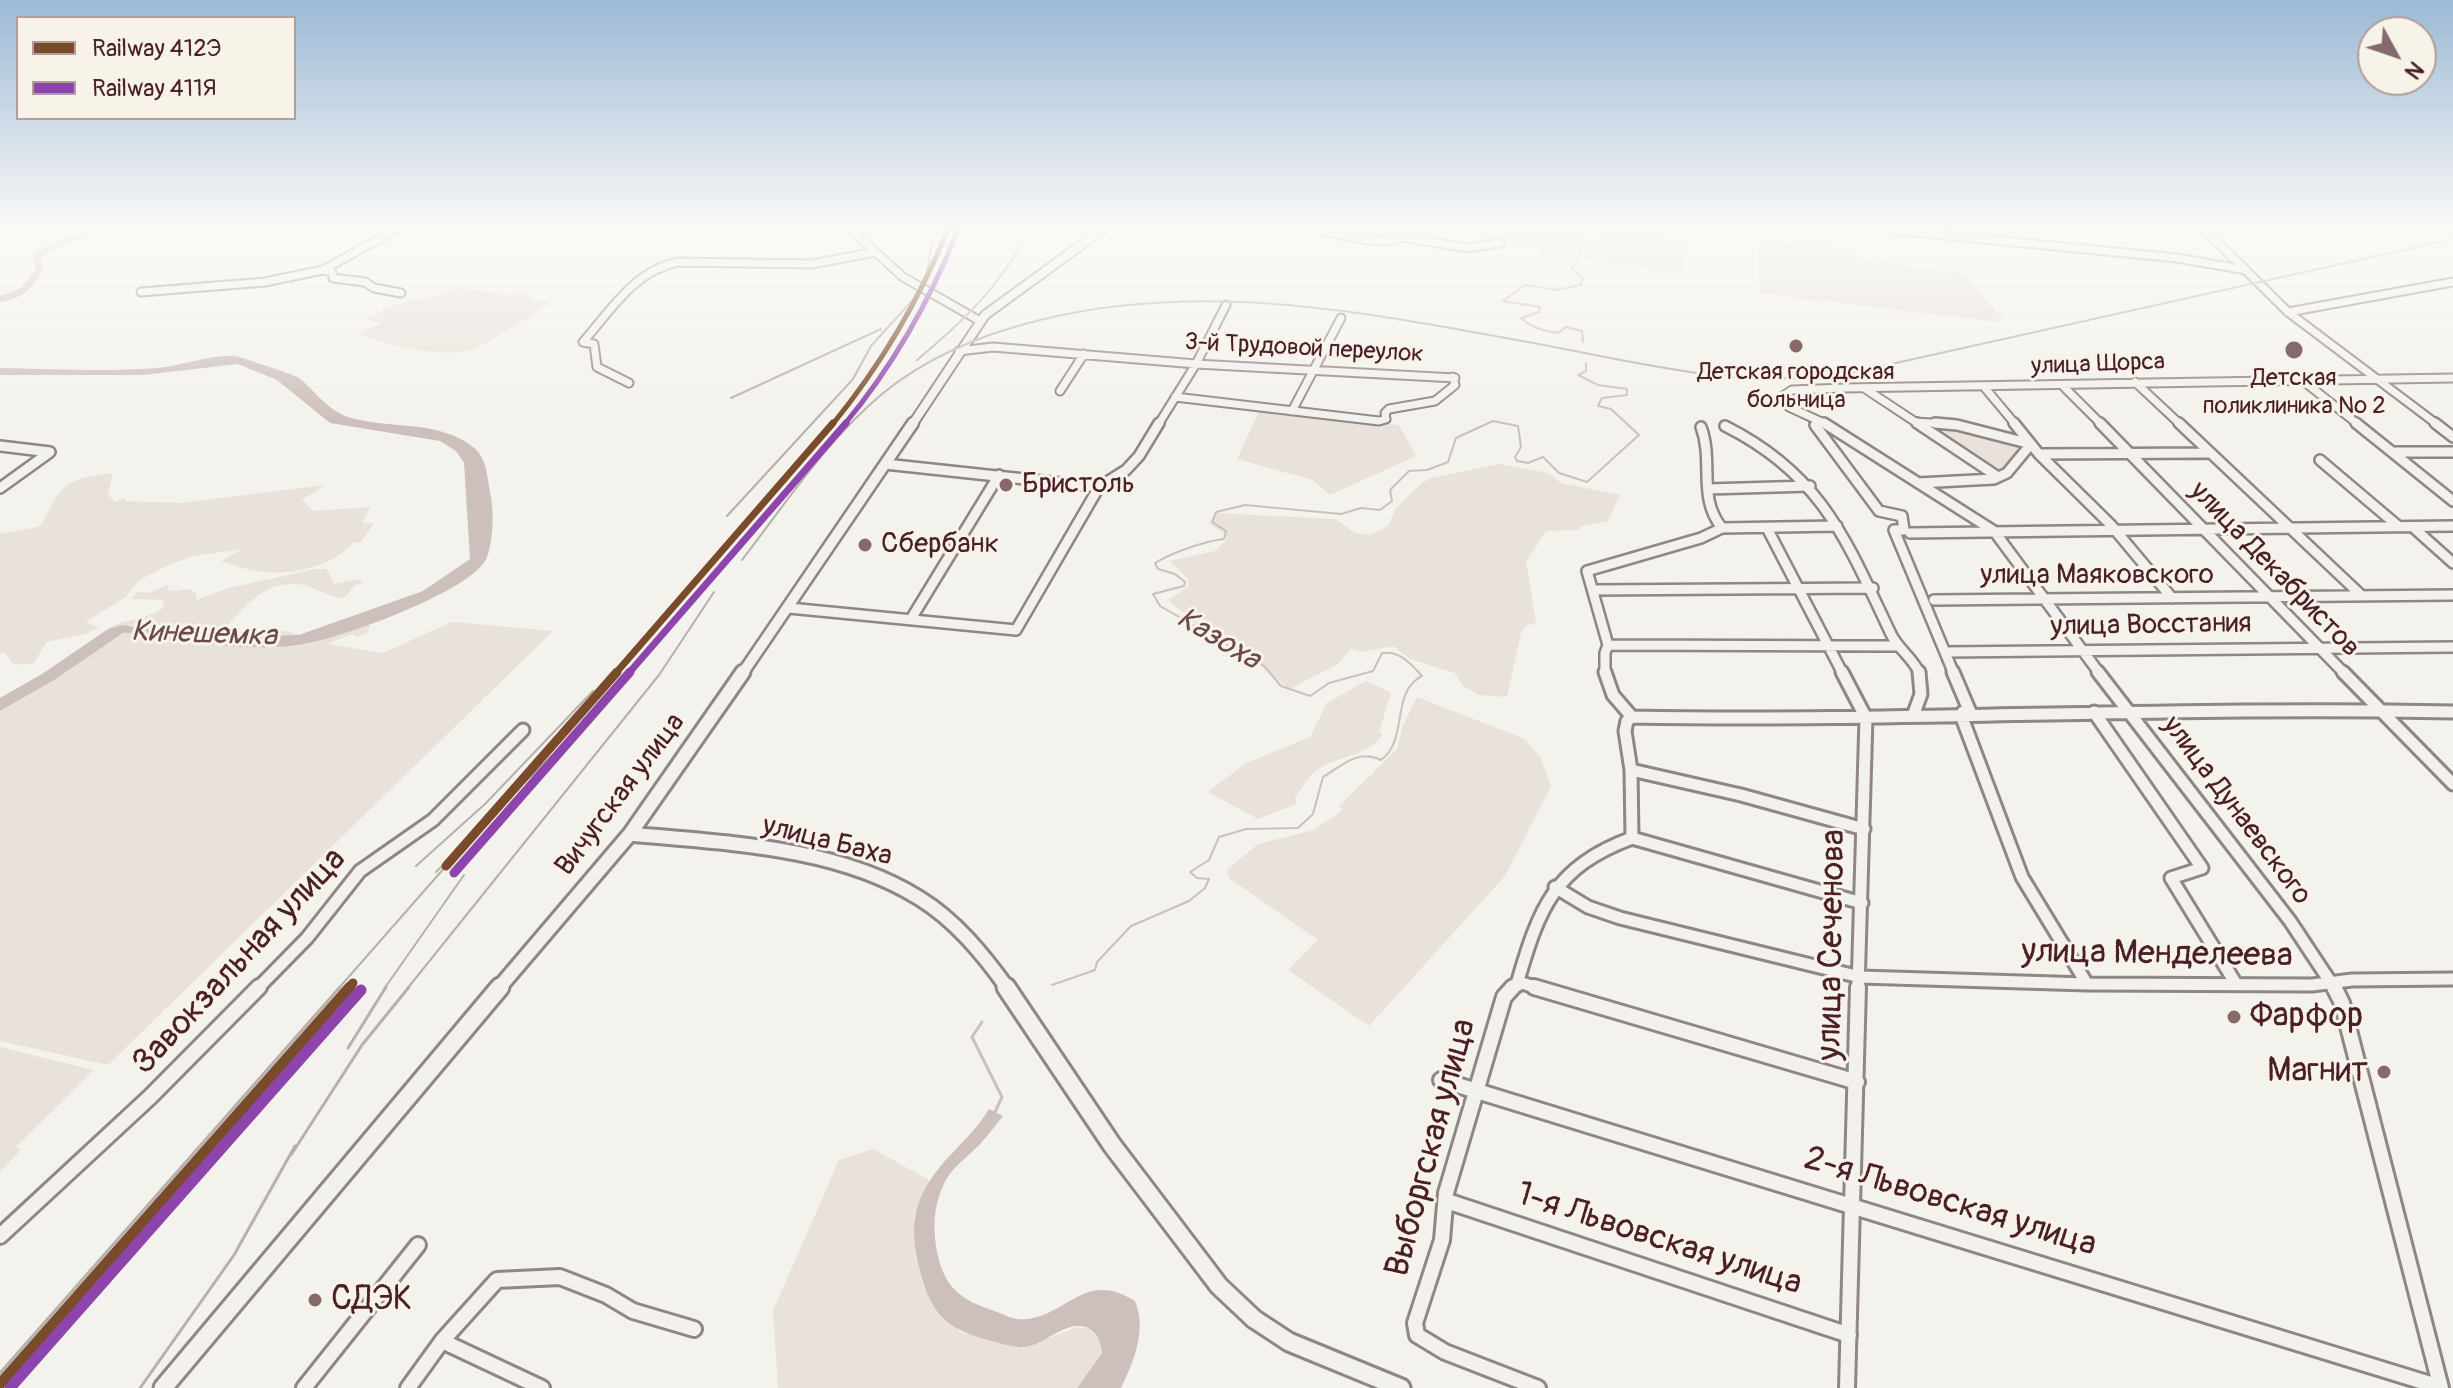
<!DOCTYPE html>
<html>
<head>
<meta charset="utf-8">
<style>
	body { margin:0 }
	#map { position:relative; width:2453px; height:1388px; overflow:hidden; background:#f4f2ec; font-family:Pangolin,sans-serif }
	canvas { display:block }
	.legend { position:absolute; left:16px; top:16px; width:280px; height:104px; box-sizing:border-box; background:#f7f3e8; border:2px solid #b29e9c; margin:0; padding:10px 14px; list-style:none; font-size:24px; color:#4a1f2b }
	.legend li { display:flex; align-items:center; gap:16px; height:40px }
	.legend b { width:40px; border:2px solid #b29e9c }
	.north { position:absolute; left:2357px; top:16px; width:80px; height:80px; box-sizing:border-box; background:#f7f3e8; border:2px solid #b29e9c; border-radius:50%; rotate:130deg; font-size:22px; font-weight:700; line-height:32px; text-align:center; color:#4a1f2b }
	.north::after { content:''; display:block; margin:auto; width:28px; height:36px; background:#86696f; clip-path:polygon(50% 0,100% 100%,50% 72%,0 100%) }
</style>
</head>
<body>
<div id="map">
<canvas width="2453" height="1388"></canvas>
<ul class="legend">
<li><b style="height:10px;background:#7a4b2a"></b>Railway 412Э</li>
<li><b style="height:10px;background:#8e44ad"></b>Railway 411Я</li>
</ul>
<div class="north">N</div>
</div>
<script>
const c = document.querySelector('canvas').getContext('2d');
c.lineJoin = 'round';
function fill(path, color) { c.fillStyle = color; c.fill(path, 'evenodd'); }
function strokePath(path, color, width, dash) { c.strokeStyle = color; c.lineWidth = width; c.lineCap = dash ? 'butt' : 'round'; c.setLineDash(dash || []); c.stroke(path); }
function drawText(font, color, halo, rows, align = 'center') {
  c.font = font + ' Pangolin,sans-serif'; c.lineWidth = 6; c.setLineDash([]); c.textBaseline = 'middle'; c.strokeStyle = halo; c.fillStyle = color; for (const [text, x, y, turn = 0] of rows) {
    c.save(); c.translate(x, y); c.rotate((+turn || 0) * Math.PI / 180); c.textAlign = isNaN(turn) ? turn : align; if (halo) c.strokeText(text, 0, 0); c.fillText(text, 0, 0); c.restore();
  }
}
fill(new Path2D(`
	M1474 229H1588L1570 258 1539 254 1541 249 1475 239Z
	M1605 229H1656L1657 232 1690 244 1682 273 1580 259 1594 246Z
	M1758 238 1830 245 1868 261 1965 274 2003 319 1997 322 1760 293Z
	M454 287 510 295 517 291 526 293 532 301H553C532 315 485 348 461 352 434 356 385 344 359 334L381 323 365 319 385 310 382 309C409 298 428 302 454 287Z
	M1260 409 1399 425 1416 456 1330 495 1313 480 1237 459Z
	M1923 425 1957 427 2023 446 1999 472Z
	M1499 464 1548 473 1561 483 1620 495 1608 521 1582 526 1579 530 1546 531 1526 561 1536 623 1525 626 1521 633 1507 697 1479 695 1462 685 1455 673 1410 659 1393 646 1362 652 1351 649 1338 664 1289 689 1251 657 1183 616 1185 614 1168 600 1188 587V579L1170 561 1215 551 1226 541V535L1210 524 1215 513 1335 519 1355 533 1370 535 1388 526 1397 507 1422 483 1431 478Z
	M113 473 108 495 115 502 124 498 126 501 181 503 325 485 302 500 313 511 370 507 362 523H374L361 542 353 543C335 565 293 575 265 572 250 571 235 565 221 561L242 549 193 556 168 565 138 581 126 597 85 622 99 627 86 634 46 642 34 663 14 665 4 652 0 653V534L38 527 42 524C63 482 66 479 113 473Z
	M315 569H327L334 584 359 579 363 583 355 585 345 597 340 598C327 596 316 588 304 585 270 578 249 602 229 624L231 632 285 631 299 635 201 637 137 625 108 629C126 616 148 622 164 606L163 600 131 599 139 591 148 593 168 585 169 591 190 589 196 593V600L229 588Z
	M371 622 367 634 356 637 352 634 327 644 383 653 452 622 553 631 108 1065 0 1041V711L124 633C145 631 168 640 190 642 226 646 279 652 313 643 333 638 352 629 371 622Z
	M1366 681 1391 693 1379 732 1382 735C1368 756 1341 755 1320 768 1306 776 1305 786 1295 797L1297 804 1258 819 1208 792 1246 763 1310 737 1327 703Z
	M1417 697 1525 739 1540 757 1551 786 1505 876 1369 1026 1288 970 1318 940 1229 878 1227 870 1258 844 1314 830 1343 810 1339 806 1397 749 1403 725Z
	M0 1047 94 1070 16 1147 21 1150 0 1172Z
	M873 1149 929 1180 914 1216 915 1253 924 1286 960 1332 1023 1347 1078 1327 1088 1329 1095 1334 1101 1343 1102 1353 1077 1388H778L773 1311 839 1160Z`), '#e8e2da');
fill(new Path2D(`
	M236 356C246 359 295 375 299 378 317 393 328 411 351 418 392 429 439 420 473 447 488 459 487 479 491 497 494 513 493 541 487 557 475 590 345 636 310 643 267 653 209 644 165 639 150 638 139 631 123 633L54 680 0 711V698L42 674 108 629 122 625 201 637 299 635 423 591 470 559 464 463 456 451 440 441 330 423 277 380 238 364 143 375H0V368C50 369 106 372 156 368 184 366 209 354 236 356Z
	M989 1109 1003 1116C994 1127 985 1140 975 1149 963 1161 950 1169 943 1186 934 1206 933 1224 936 1246 943 1287 958 1299 997 1312 1007 1316 1016 1321 1027 1319 1069 1314 1085 1270 1135 1301 1147 1330 1134 1361 1121 1388H1077L1102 1353C1101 1344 1098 1333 1088 1328 1066 1319 1045 1345 1025 1347 1015 1348 1004 1344 995 1342 954 1331 934 1321 922 1278 914 1250 909 1222 922 1195 938 1160 970 1141 989 1109Z`), '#cdc0bc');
strokePath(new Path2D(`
	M1583 342 1582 331 1566 327 1558 333C1544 331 1532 328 1521 318L1539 312 1540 307 1503 301 1525 285 1557 290 1580 285 1583 278 1571 269 1577 264 1579 252 1600 229
	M1052 985 1095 970 1097 962 1131 926 1189 901 1205 888 1209 879 1197 878 1190 872 1209 860 1219 837 1246 829 1298 828 1313 814 1323 777C1343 765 1358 749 1381 760 1409 740 1390 692 1422 676 1410 663 1401 651 1382 653L1373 671 1329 683 1310 696 1281 686 1264 666 1160 606 1153 594 1184 586 1185 582 1175 574 1158 569 1155 563C1171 553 1205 541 1224 539L1226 531 1212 522 1216 512 1245 505 1341 514 1361 508 1380 510 1392 501 1390 490 1409 471 1427 470 1448 462 1456 438 1493 421 1518 426 1521 447 1515 457 1517 461 1528 463 1543 457 1559 473 1587 482 1639 435 1611 409 1598 406 1602 398 1627 395V389L1598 385 1578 375 1586 371V363`), '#cdc0bc', 2);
strokePath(new Path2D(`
	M982 1022 972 1037 1002 1097 995 1112`), '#cdc0bc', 3);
fill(new Path2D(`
	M93 229H106L65 244 40 257 44 269C30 290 26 297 0 302V296L21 288 36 269 32 254 59 240Z`), '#cdc0bc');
const minorFar3 = new Path2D(`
	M850 229 903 277 980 321
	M1315 229C1337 234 1382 247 1402 237L1468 248 1500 243
	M1881 229 2177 258 2246 270
	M2204 229 2288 312 2438 425
	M323 270 397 229
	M141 292 265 282 323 270 332 272 333 278 365 282 374 288 401 293
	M2288 312 2453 282
	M959 351 993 347 1196 364 1455 378
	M2302 380 2359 425
	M2135 382 2181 425
	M629 383 597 367 594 344 583 342C611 310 635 270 678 262L812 264 875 252
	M2064 387 2102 425
	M1864 388 1920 425
	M1985 388 2016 425
	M1060 391 1084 354
	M1175 397 1379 421 1386 419 1385 413 1389 409 1435 401 1455 385 1453 377
	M1292 411 1341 318
	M1916 422 1958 425
	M1158 425 1196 364 1226 305
	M1828 425 1789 407 1780 398 1792 390 1844 388 2453 378`);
const minorFar2 = new Path2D(`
	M1824 423 1994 531 2100 674
	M1917 423 1998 477
	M1935 423 1957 425 2031 444
	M2014 423 2039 454 2111 525 2172 598
	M2100 423 2345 674
	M2179 423 2362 596
	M2356 423 2453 501
	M2435 423 2453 437
	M1815 425 1879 511 1902 516 1904 530H1894L1954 674
	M1725 426C1823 475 1847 542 1891 634 1898 649 1913 658 1920 674
	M1701 427C1714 461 1697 498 1722 528
	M0 446 50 452 0 488
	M2392 452H2453
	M2039 454 2208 453
	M2320 460 2398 526
	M885 464 1099 487
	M1918 483 1994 479 2007 473 2031 444
	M1708 489 1810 486
	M1767 528 1843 674
	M2415 529 2453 563
	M1910 533 2453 526
	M1593 590 1873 588
	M1934 600 2453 595
	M789 608 1016 630 1099 487 1126 470 1139 456 1159 423
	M911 619 999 475
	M1608 645 1898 646
	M1945 652 2453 647
	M1605 674V653L1608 645 1587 571 1701 538 1722 528 1837 526`);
const minorFar1 = new Path2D(`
	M1605 672 1613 695 1632 717
	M1842 672 1866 718 1858 989
	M1953 672 1970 712H1963
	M2098 672 2290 921 2335 989
	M2343 672 2453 784
	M2094 712 2202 868 2171 878 2236 984
	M1961 715 2022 877 2087 984
	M1913 716 1921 694 1919 672
	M1632 717C1906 722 2179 706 2453 712
	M1632 717 1627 721 1625 731 1631 770 1632 838
	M1631 770 1741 795 1864 829
	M1632 838 1862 903
	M1555 887 1588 907 1620 918 1860 977 2087 984 2312 985 2352 980 2453 979
	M1517 984C1539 908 1554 867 1632 838
	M257 989 307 938 360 871 433 820 523 730
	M1511 989 1522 983 1541 989`);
const minor = new Path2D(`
	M1513 987 1504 997 1446 1193 1442 1240 1415 1323 1417 1335 1445 1352 1538 1388
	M1534 987 1857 1082
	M2334 987 2342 1003 2441 1388
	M1441 1080 2440 1387
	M1450 1202 1849 1335
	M0 1236 150 1097 259 987
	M442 1341 497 1280 560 1277 606 1295 633 1311 694 1329
	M304 1388 418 1245
	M408 1388 442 1341 542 1388
	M1847 1388 1858 987`);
const majorFar3 = new Path2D(`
	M912 425 985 315 1103 229`);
const majorFar2 = new Path2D(`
	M742 674 913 423`);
const majorFar1 = new Path2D(`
	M630 834C724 843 836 846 919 898 955 920 983 954 1008 989
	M498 989 630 834 743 672`);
const major = new Path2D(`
	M1006 987 1112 1145 1219 1286 1254 1319 1289 1342 1401 1388
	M163 1388 500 987`);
strokePath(minorFar3, '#8f8685', 11);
strokePath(minorFar2, '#8f8685', 14);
strokePath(minorFar1, '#8f8685', 17);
strokePath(minor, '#8f8685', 20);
strokePath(majorFar3, '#8f8685', 12);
strokePath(majorFar2, '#8f8685', 15);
strokePath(majorFar1, '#8f8685', 19);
strokePath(major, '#8f8685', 23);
strokePath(minorFar3, '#f2f1ed', 7);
strokePath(minorFar2, '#f2f1ed', 9);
strokePath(minorFar1, '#f2f1ed', 11);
strokePath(minor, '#f2f1ed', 14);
strokePath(majorFar3, '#f2f1ed', 8);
strokePath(majorFar2, '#f2f1ed', 10);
strokePath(majorFar1, '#f2f1ed', 13);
strokePath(major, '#f2f1ed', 17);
strokePath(new Path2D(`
	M926 279 934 229
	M917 360C961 323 1000 287 1026 235
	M731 398 881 329
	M727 516 853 379 871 346 919 293
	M742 560C786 503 826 441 882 394 928 356 983 334 1040 320 1210 278 1380 315 1549 346 1655 366 1732 387 1842 375L2453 239
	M485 821 606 703
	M416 866 485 804 593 691
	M436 872 473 835
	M338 989 446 866
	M384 989 464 875
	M407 989 659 675 714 592`), '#b6b0ae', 2);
strokePath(new Path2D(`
	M348 1048 386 987
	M291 1155 362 1045 409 987
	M0 1373 340 987
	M140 1388 234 1255 295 1146`), '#b6b0ae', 3);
strokePath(new Path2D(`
	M832 425C881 365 919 301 948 229`), '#7a4b2a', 5);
strokePath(new Path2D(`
	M615 674 833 423`), '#7a4b2a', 7);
strokePath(new Path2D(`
	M446 866 617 672
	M348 989 353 983`), '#7a4b2a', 9);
strokePath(new Path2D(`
	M0 1384 350 987`), '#7a4b2a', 11);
strokePath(new Path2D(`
	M844 425C893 366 929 303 957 232`), '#8e44ad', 5);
strokePath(new Path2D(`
	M628 674 846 423`), '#8e44ad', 7);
strokePath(new Path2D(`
	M454 873 630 672`), '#8e44ad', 9);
strokePath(new Path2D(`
	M10 1388 361 990`), '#8e44ad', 11);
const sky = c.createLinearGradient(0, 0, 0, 423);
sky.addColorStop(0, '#9db9d6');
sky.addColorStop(0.54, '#faf9f6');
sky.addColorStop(1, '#faf9f600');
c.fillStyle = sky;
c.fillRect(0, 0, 2453, 423);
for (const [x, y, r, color] of [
	[1796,346,8,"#86696f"],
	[2294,350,10,"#86696f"],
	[1006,485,8,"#86696f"],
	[865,545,8,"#86696f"],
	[2234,1017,8,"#86696f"],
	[2384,1072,8,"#86696f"],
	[315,1300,8,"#86696f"]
]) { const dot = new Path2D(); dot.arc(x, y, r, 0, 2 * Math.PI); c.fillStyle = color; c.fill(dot); strokePath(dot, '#f7f3e8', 3); }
drawText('24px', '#4a1f2b', '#f7f3e8', [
	["3-й Трудовой переулок",1304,349,3],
	["улица Щорса",2098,365,-2]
]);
drawText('24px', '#4a1f2b', '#f7f3e8', [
	["Детская городская",1796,373],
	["больница",1796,401],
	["Детская",2294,379],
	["поликлиника № 2",2294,407]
]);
drawText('28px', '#4a1f2b', '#f7f3e8', [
	["Бристоль",1022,485],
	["Сбербанк",881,545]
], 'left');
drawText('28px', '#4a1f2b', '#f7f3e8', [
	["улица Декабристов",2274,570,46],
	["улица Маяковского",2097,576],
	["улица Восстания",2151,626,-1],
	["Вичугская улица",621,795,-53],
	["улица Дунаевского",2236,811,53],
	["улица Баха",827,842,14]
]);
drawText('italic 30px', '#6c4950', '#f7f3e8', [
	["Кинешемка",204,635,2],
	["Казоха",1218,640,31]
]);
drawText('34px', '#4a1f2b', '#f7f3e8', [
	["улица Сеченова",1833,945,-89],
	["улица Менделеева",2157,955,1],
	["Завокзальная улица",240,962,-47],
	["Выборгская улица",1432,1148,-75],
	["2-я Львовская улица",1950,1203,17],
	["1-я Львовская улица",1659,1240,18]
]);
drawText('34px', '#4a1f2b', '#f7f3e8', [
	["Фарфор",2250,1017],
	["Магнит",2368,1072,"right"],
	["СДЭК",331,1300]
], 'left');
</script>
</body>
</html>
